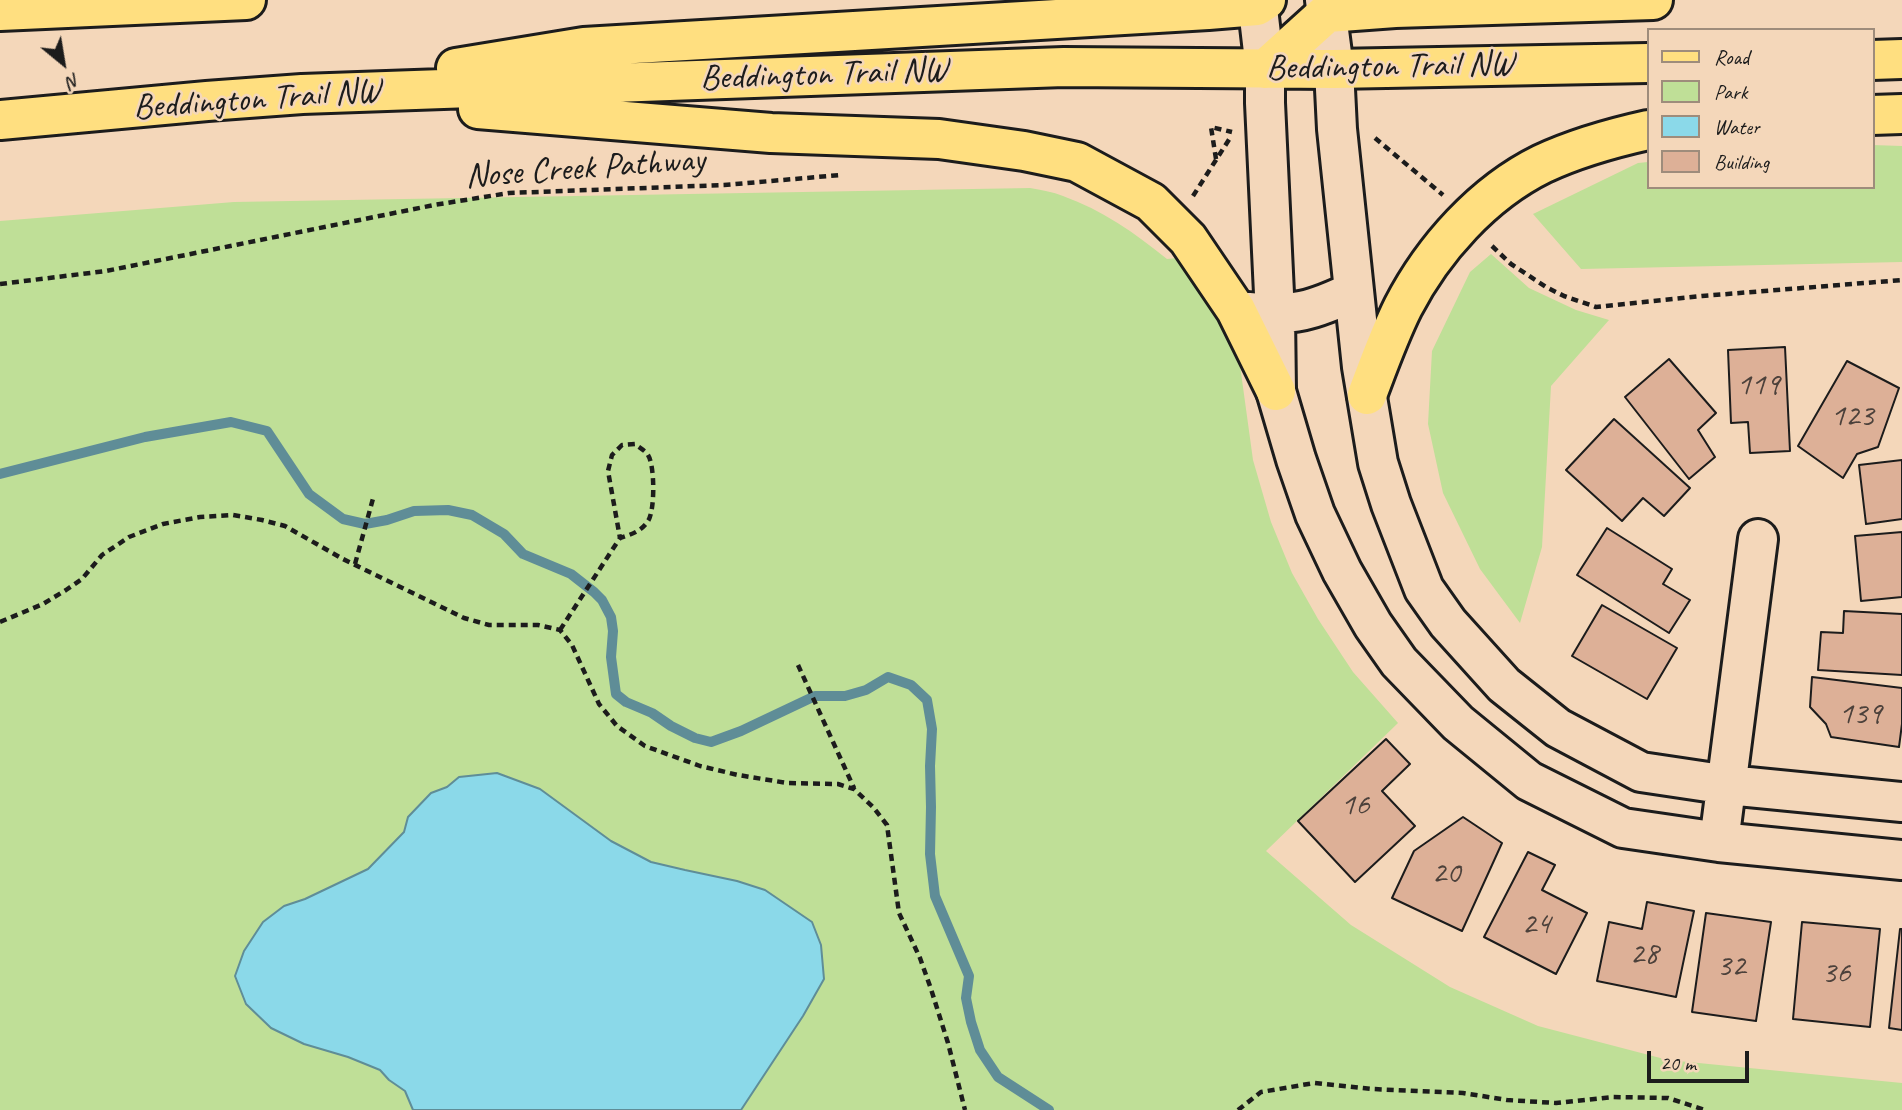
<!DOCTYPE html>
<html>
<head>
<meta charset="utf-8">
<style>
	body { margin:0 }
	#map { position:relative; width:1902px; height:1110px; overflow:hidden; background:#f4d7ba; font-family:Caveat,sans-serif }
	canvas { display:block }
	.legend { position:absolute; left:1647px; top:28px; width:228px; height:161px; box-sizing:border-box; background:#f4d7ba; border:2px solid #9e8c7b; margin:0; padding:9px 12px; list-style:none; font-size:21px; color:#1c1c1c }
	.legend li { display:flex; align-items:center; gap:14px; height:35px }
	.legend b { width:35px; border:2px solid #9e8c7b }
	.north { position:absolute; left:28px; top:28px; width:70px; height:70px; -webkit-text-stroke:5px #f4d7ba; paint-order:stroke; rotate:150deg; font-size:19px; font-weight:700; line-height:28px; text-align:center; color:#1c1c1c }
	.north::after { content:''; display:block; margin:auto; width:24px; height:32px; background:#1c1c1c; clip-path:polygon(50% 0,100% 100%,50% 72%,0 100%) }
	.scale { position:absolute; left:1647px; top:1051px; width:102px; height:32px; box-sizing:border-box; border:4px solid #1c1c1c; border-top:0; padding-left:9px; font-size:21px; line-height:24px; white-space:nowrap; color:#1c1c1c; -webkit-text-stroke:5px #f4d7ba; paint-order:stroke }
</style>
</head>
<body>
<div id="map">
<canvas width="1902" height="1110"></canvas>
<ul class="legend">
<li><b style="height:9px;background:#ffdf80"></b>Road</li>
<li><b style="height:19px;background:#bfdf97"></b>Park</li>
<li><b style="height:19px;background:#8bd9e9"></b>Water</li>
<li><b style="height:19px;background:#ddb097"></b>Building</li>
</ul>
<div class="north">N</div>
<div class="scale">20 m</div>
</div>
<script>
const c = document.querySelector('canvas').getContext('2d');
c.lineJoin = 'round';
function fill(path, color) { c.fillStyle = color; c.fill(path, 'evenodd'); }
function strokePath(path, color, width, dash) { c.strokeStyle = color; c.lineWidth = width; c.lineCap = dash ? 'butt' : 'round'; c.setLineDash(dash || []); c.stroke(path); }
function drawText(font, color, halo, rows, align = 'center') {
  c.font = font + ' Caveat,sans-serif'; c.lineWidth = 5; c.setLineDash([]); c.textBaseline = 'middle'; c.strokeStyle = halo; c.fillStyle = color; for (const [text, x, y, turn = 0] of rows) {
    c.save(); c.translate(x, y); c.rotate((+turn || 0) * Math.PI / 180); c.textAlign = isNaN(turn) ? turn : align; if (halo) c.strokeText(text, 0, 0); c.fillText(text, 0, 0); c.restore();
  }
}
fill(new Path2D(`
	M1872 145 1902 146V262L1581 269 1533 214 1638 163 1648 162V187H1872Z
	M1030 188C1041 190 1053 192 1063 196 1102 210 1135 233 1167 259L1177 258 1192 274 1227 329 1239 358 1253 460 1271 522 1292 573 1318 619 1353 672 1398 723 1266 851 1351 925 1450 987 1538 1026 1668 1060 1902 1083V1110H0V221L234 202Z
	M1491 254 1529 288 1576 310 1609 320 1551 386 1542 547 1520 623 1480 569 1443 493 1428 424 1432 351 1470 272Z`), '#bfdf97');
const water = new Path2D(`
	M497 773 540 789 611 841 651 862 685 870 737 881 765 890 812 922 821 945 824 979 803 1016 741 1110H413L405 1091 389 1080 380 1070 348 1057 304 1044 271 1028 246 1004 235 976 244 951 263 922 284 906 305 899 368 869 404 832 408 817 431 793 447 787 459 777Z`);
fill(water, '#8bd9e9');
strokePath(water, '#5f8d97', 2);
strokePath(new Path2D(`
	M0 474 145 437 231 422 267 431 309 494 343 519 365 524 387 520 414 511 448 510 472 515 504 534 523 554 571 574 594 592 602 600 611 617 613 631 611 657 616 694 626 702 652 713 671 726 695 738 711 742 741 731 815 696H845L866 690 888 677 911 685 927 700 932 729 930 766 931 807 930 854 935 896 969 976 966 998 971 1022 980 1050 998 1077 1049 1110`), '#5f8d97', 10);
const building = new Path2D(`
	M1785 347 1790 451 1750 453 1748 422 1731 423 1728 350Z
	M1669 359 1716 413 1698 430 1715 457 1689 479 1625 397Z
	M1847 361 1899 388 1878 447 1857 454 1843 478 1798 446Z
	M1614 419 1690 488 1664 516 1643 498 1622 521 1566 470Z
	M1902 460V519L1866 524 1859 465Z
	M1607 528 1672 569 1663 584 1690 600 1669 633 1577 575Z
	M1902 532V597L1861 601 1855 536Z
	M1602 605 1677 648 1647 699 1572 656Z
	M1844 611 1902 614V675L1818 670 1821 632 1843 633Z
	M1812 677 1902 688V724L1899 747 1831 737 1826 724 1810 707Z
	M1386 739 1410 764 1382 791 1415 826 1355 882 1298 821Z
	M1463 817 1502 843 1462 931 1392 898 1414 851Z
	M1528 852 1555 865 1542 890 1587 913 1556 974 1484 937Z
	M1647 902 1694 911 1676 997 1597 981 1609 922 1642 929Z
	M1706 913 1771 922 1756 1021 1692 1012Z
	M1802 922 1880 929 1870 1027 1793 1019Z
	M1900 929H1902V1030L1889 1028Z`);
fill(building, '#ddb097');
strokePath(building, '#1c1c1c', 2);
const minor = new Path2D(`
	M1265 69V103L1275 315 1276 391 1296 459 1315 514 1342 571 1373 625 1399 662 1458 723 1529 781 1623 828 1719 842 1902 860
	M1334 69 1337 129 1362 367 1378 463 1391 504 1424 589 1448 623 1504 685 1558 728 1641 772 1728 785 1902 802
	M1248 312C1292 317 1315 310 1354 291
	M1719 842 1758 539`);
const secondary = new Path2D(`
	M1257 0 1265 69
	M1325 0 1334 69`);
const primary = new Path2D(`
	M0 11 246 0
	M1872 60 1902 59
	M456 68 584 47 1208 10 1257 6 1266 0
	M1265 69 1327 13 1395 8 1653 0
	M478 109 771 133 939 139 1024 151 1077 162 1151 202 1188 239 1236 310 1276 391
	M1872 115 1902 114
	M0 120 207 101 302 94 1064 67 1334 69 1648 63
	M1367 395C1378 366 1389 335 1403 307 1433 249 1483 193 1542 164 1576 148 1612 138 1648 130`);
strokePath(minor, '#1c1c1c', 44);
strokePath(secondary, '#1c1c1c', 44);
strokePath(primary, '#1c1c1c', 44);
strokePath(new Path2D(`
	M1375 138 1443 195
	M1216 159 1211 127 1232 132
	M1193 196 1230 138
	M1492 246 1511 264 1546 287 1564 296 1596 307 1702 296 1902 280
	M0 284 106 271 434 205 509 193 724 185 841 175
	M355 564 374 495
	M0 622 43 604 66 590 82 579 102 555 129 537 163 524 200 517 233 515 262 520 285 526 343 559 464 618 489 625H538L560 630 572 645 599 704 617 726 645 746 700 766 738 775 787 783 838 784 854 789 873 807 887 825 899 913 920 958 931 989 948 1043 965 1110
	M560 630 620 538C630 535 642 531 648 521 655 511 655 466 648 455 646 451 638 447 635 444L622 445 612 455 608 471 620 538
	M798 665 854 788
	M1238 1110 1261 1092 1314 1083 1372 1089 1463 1093 1507 1100 1556 1103 1613 1097 1668 1098 1705 1110`), '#1c1c1c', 4.5, [7, 5]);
strokePath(minor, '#f4d7ba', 38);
strokePath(secondary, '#f4d7ba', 38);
strokePath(primary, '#ffdf80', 38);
drawText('32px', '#4c413b', null, [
	["119",1758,386],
	["123",1852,417],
	["139",1860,715],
	["16",1355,806],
	["20",1446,874],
	["24",1536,925],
	["28",1644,955],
	["32",1731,967],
	["36",1836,974]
]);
drawText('35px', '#1c1c1c', '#f4d7ba', [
	["Beddington Trail NW",1390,67,-1],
	["Beddington Trail NW",824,75,-2],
	["Beddington Trail NW",257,100,-4],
	["Nose Creek Pathway",585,169,-4]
]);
</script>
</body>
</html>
